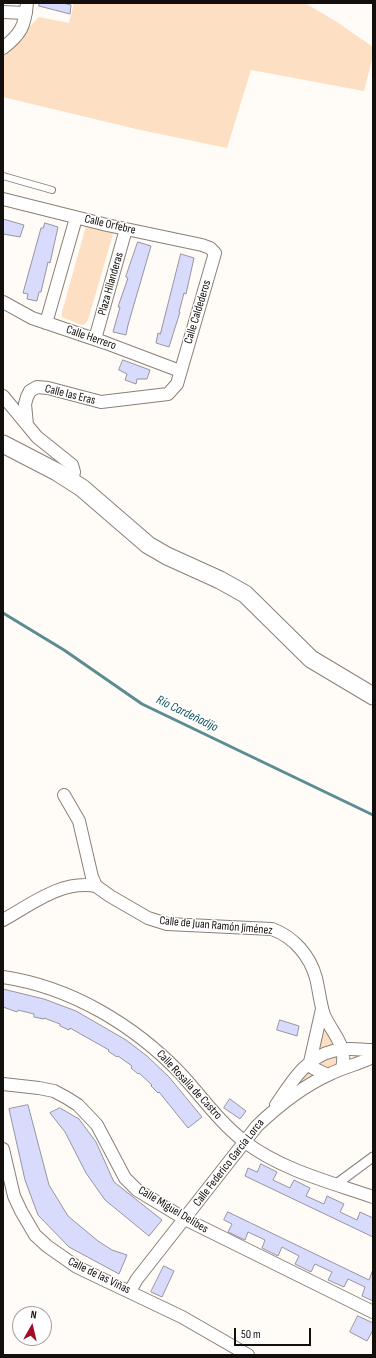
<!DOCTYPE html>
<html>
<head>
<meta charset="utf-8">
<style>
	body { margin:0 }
	#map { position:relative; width:376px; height:1358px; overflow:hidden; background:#fffbf7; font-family:"Sofia Sans Condensed",sans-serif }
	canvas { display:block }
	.frame { position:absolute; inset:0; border:4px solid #130f0c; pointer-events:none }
	.north { position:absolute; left:12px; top:1306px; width:40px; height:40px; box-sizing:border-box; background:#fff; border:1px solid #a19f9e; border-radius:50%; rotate:8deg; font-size:11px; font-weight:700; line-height:16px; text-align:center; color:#130f0c }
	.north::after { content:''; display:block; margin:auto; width:14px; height:18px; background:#a50b24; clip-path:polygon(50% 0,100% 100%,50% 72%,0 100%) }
	.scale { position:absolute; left:234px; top:1328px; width:77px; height:18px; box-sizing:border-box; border:2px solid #130f0c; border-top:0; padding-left:5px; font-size:12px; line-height:14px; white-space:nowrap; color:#130f0c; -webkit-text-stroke:3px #fff; paint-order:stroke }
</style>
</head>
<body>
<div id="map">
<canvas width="376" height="1358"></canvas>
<div class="frame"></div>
<div class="north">N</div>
<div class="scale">50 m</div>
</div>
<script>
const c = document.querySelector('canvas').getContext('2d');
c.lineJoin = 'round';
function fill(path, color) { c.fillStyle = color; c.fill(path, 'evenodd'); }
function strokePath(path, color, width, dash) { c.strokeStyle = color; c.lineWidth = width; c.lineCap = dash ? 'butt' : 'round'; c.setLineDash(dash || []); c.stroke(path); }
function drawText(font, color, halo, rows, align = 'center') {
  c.font = font + ' "Sofia Sans Condensed",sans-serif'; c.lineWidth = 3; c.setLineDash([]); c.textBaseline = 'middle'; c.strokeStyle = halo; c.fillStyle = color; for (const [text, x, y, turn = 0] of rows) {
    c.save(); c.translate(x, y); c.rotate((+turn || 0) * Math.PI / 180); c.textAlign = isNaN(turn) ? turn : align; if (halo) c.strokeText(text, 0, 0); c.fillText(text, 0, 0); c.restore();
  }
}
fill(new Path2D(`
	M74 3H305L337 22 373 47V56L364 91 251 70 227 148 136 129 3 97V56C19 45 25 29 39 17L69 23Z
	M86 226 114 231 88 320 85 324 81 325 62 317V312Z
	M321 1023 336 1046 315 1053Z
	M339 1054C336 1070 329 1073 316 1063Z
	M308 1068 319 1075 288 1094Z`), '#fddfc4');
strokePath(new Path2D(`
	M3 613 64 650 142 704 373 815`), '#5a8c92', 3);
const building = new Path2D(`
	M40 3H63L71 5 70 14 39 6Z
	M3 219 24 225 20 237 3 234Z
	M45 223 58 227 50 263 48 262 41 292H39L37 301 27 299 28 294 23 293 41 228H43Z
	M138 242 151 246 128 325 126 335 113 332 120 307H118L120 301 128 278 126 277Z
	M181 254 194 258 186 294 184 293 179 312H180L169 347 156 343 158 333 160 334Z
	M123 360 150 370 147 379H137L136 384 125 380 127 374 119 370Z
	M3 989 44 999 76 1011 126 1040 147 1056 169 1077 202 1117 188 1128 159 1092 158 1093 151 1086 152 1085 139 1073 138 1074 131 1068 132 1066 118 1056 117 1057 108 1051 109 1050 70 1028 69 1030 60 1026V1024L44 1018V1019L34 1017V1014L18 1010 17 1012 3 1007Z
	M280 1020 299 1026 297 1036 277 1030Z
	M230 1099 246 1111 240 1119 224 1108Z
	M28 1105 49 1185 68 1216 98 1241 112 1250 127 1255 119 1274 69 1247 38 1215 25 1180 9 1109Z
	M60 1108 79 1119 96 1142 114 1182 162 1220 149 1236 105 1200 86 1173 65 1132 50 1113Z
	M261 1164 277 1172 273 1180 290 1188 294 1180 310 1188 306 1196 324 1204 327 1196 344 1204 340 1212 357 1220 360 1212 373 1218V1237L245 1176 248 1168 257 1172Z
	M228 1212 369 1280 373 1269V1301L362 1296 365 1287 348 1279 344 1287 328 1280 332 1272 315 1264 311 1272 295 1264 299 1256 282 1247 278 1256 262 1248 265 1240 248 1232 245 1240 228 1232 232 1224 224 1220Z
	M164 1266 174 1271 162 1297 151 1292Z
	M358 1316 373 1323V1330L367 1341 350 1332Z`);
fill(building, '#d9dbfc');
strokePath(building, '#9595a1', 1);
const service = new Path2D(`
	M3 176 52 190`);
const pedestrian = new Path2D(`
	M335 1185 373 1157`);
const minor = new Path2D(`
	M3 12 26 13
	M3 48C21 34 25 26 27 3
	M3 199 107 225 202 245 210 248 215 253 177 384 168 394 101 402 48 388 37 387 30 391 27 397 25 404 27 425
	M3 302 32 318 106 343 180 371
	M46 323 76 218
	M95 339 126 229
	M3 396 37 437 72 465 74 472 72 481
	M64 795 79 821 92 877 96 886 110 896 148 918 167 924 272 929C294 937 310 956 316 978 319 990 320 1003 324 1015 332 1033 348 1046 342 1068
	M3 920C32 904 61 880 96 886
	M3 977C71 987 134 1025 181 1074 202 1097 220 1123 245 1142 282 1170 330 1182 373 1197
	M322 1009 310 1062 313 1068 328 1075
	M3 1084 39 1088 54 1091 67 1098 78 1105 97 1125 125 1178 137 1190 185 1219 373 1312
	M276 1105C291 1083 306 1057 333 1051 346 1047 360 1050 373 1050
	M3 1149 14 1196 21 1211 35 1235 47 1246 77 1267 182 1317 248 1355
	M130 1291 137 1279 257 1126C278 1106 303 1086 330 1074 344 1067 359 1064 373 1057`);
const secondary = new Path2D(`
	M3 444 57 472 82 488 148 545 167 556 220 580 245 594 311 659 373 696`);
strokePath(service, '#8a8078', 8);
strokePath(pedestrian, '#8a8078', 11);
strokePath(minor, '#8a8078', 14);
strokePath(secondary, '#8a8078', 19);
strokePath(service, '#fff', 6);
strokePath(pedestrian, '#fff', 9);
strokePath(minor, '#fff', 12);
strokePath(secondary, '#fff', 17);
drawText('12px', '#130f0c', '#fff', [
	["Calle Orfebre",110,225,13],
	["Plaza Hilanderas",111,284,-74],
	["Calle Caldederos",198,312,-73],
	["Calle Herrero",91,338,19],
	["Calle las Eras",70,395,14],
	["Calle de Juan Ramón Jiménez",216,926,5],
	["Calle Rosalía de Castro",189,1085,47],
	["Calle Federico García Lorca",229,1163,-52],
	["Calle Miguel Delibes",173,1210,31],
	["Calle de las Viñas",99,1276,26]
]);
drawText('italic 13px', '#12535b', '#fff', [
	["Río Cardeñadijo",187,714,26]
]);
</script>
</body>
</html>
